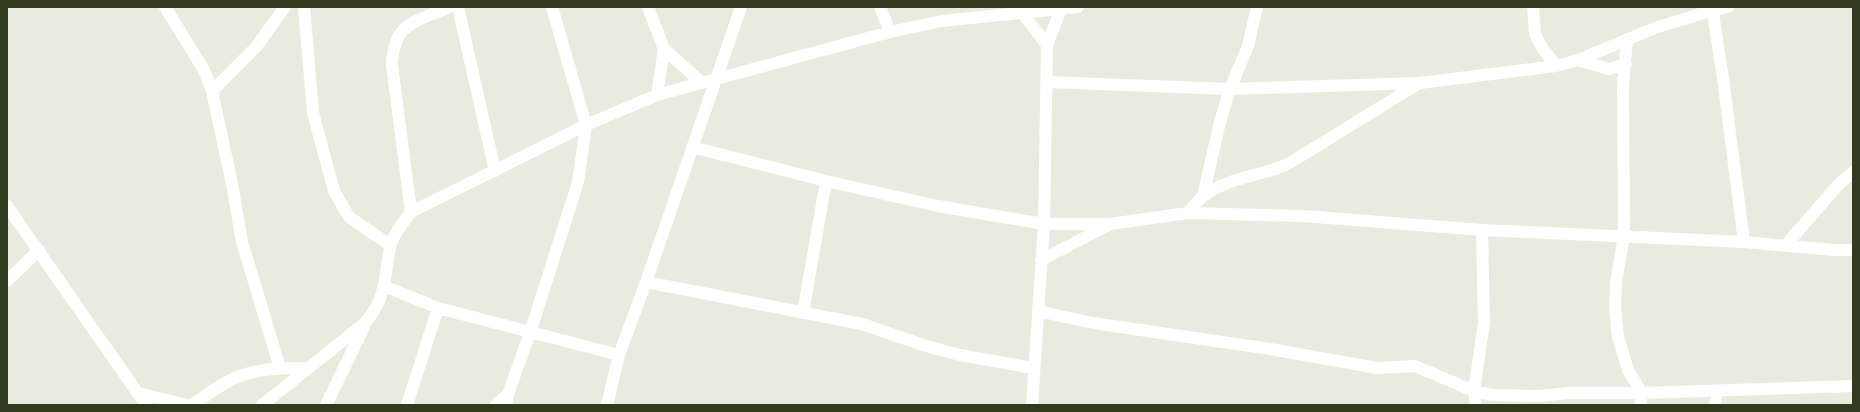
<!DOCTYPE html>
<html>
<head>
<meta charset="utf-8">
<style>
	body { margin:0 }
	#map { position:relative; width:1860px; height:412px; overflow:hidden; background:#e9ebde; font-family:"Exo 2",sans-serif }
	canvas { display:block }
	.frame { position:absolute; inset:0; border:8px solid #333b1f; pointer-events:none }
</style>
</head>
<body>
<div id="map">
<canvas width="1860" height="412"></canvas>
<div class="frame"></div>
</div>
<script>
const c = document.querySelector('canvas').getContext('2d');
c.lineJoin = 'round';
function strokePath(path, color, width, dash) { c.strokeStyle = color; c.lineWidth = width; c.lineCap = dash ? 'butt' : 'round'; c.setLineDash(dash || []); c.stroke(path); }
strokePath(new Path2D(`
	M165 7 204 70 212 91 232 184 242 242 280 368
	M304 7 313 113 334 191 349 217 390 245
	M458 7 495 171
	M648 7 664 49 702 83
	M880 7 890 32
	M1020 7 1023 14 1047 45
	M1533 7 1535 34 1543 49 1556 66
	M1712 7 1723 78 1744 242
	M1627 39 1623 85 1624 236 1616 282 1615 307 1618 337 1628 370 1642 393 1640 405
	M1578 60 1609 69 1626 64
	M1047 82 1230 89 1420 83 1556 66 1578 60 1655 28 1713 10 1728 7
	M212 91 256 47 285 7
	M657 95 664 49
	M692 147 826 181 938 206 1044 224H1110L1188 213 1303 216 1482 230 1484 323 1474 391 1476 405
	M1203 196 1220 122 1230 89 1248 46 1257 7
	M7 206 146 405
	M411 212 392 65C394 22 414 23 449 7
	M1188 213C1193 207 1198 199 1205 195 1229 177 1261 176 1288 164L1418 84
	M1482 230 1744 242 1834 250H1853
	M1786 245 1837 186 1853 172
	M1041 260 1107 226
	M7 281 39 250
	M646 282 862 324 926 346 960 355 1033 368
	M384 286 438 308 619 355
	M1038 311 1093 323 1270 349 1377 368 1415 366 1474 391 1491 395 1538 396 1570 393H1642L1853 386
	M803 313 826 181
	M138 393 187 405
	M192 405C207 395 223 382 240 376 262 368 285 368 308 368
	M262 405 365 323C381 304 384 289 387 266 388 259 389 251 391 244 395 232 403 223 411 212L586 125 657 95 890 32 942 21 1078 7
	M326 405 364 327
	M407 405 438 308
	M496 405 508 394
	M506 405 508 394 530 333 578 182 586 125 552 7
	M607 405 619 355 646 282 741 7
	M1032 405 1044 224 1047 45 1061 9
	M1715 405 1717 391`), '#fff', 12);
</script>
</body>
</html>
